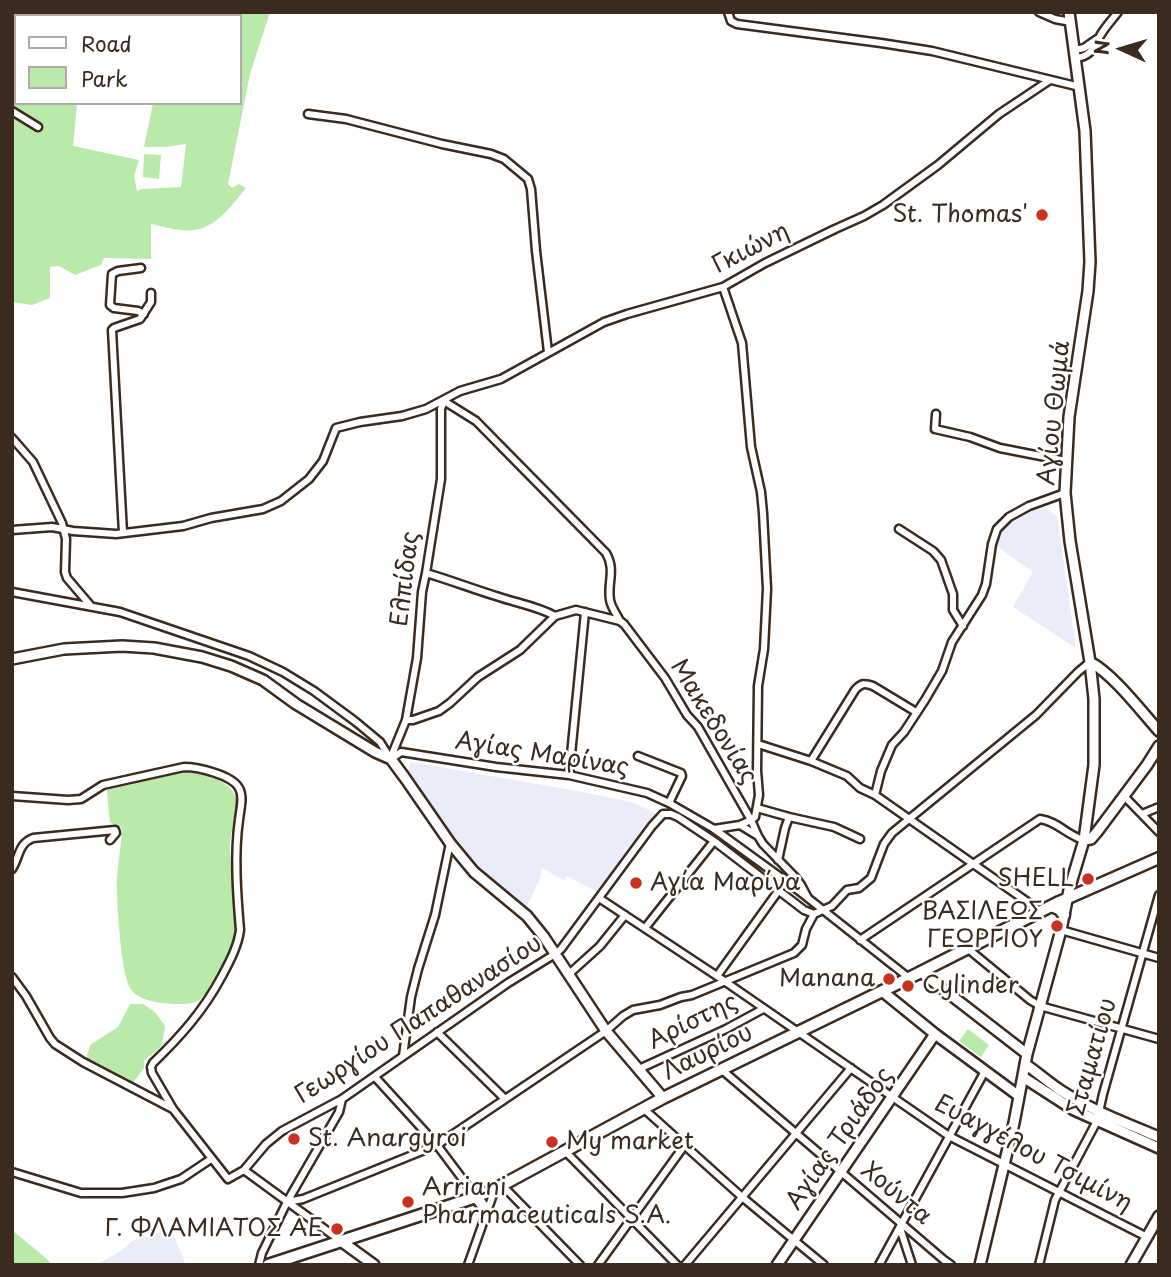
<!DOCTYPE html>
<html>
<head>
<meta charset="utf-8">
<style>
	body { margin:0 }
	#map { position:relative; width:1171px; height:1277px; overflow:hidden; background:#fff; font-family:"Playpen Sans",sans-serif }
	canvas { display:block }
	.frame { position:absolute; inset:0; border:14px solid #3b2a1e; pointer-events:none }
	.legend { position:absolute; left:14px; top:14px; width:228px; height:91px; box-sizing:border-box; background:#fff; border:2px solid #b1aaa5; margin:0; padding:9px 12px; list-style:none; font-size:21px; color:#3b2a1e }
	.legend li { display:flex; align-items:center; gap:14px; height:35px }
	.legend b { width:35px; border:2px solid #b1aaa5 }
	.north { position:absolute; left:1087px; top:14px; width:70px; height:70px; -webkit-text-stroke:5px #fff; paint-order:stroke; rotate:274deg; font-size:19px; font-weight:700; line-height:28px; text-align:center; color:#3b2a1e }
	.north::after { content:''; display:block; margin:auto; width:24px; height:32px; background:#3b2a1e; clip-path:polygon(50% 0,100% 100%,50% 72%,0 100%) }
</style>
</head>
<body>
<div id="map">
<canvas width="1171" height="1277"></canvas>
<div class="frame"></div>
<ul class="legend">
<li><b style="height:9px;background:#fff"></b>Road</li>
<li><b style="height:19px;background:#b9eaaa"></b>Park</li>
</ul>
<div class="north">N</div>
</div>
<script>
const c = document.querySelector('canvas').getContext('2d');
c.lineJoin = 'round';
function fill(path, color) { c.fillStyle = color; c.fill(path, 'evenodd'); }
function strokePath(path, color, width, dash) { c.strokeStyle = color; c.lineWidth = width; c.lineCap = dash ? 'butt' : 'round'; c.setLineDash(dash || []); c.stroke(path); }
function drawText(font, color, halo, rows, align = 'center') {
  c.font = font + ' "Playpen Sans",sans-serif'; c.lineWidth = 5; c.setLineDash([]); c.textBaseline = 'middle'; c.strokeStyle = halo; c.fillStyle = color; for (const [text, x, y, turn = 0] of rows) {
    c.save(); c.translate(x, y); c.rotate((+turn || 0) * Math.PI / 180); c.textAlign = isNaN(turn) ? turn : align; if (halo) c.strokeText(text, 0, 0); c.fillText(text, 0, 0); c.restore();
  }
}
fill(new Path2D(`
	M1042 506 1057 516 1076 648 1013 607 1033 572 995 545 1001 531 1010 522 1021 514Z
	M411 762 583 792 631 802 656 813 597 892 567 876 564 880 542 868 540 879 526 908 476 870 436 816 407 773Z
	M171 1229 186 1265H96L121 1251 132 1241Z`), '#eaecfa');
fill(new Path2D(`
	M12 12H17V16H16V103H77L73 146 139 160 134 176 137 191 142 189 181 187 186 144 165 147H144L153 103H240V16L203 15 205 12H270L250 74 228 184 232 188 239 184 246 188C233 204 218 226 195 230 181 232 165 227 151 224V259L104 258 101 265 75 275 59 266 50 267V298L32 305 12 302Z
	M144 154 161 155 159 179 143 177Z
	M184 772C206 775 240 780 236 809 235 822 230 834 230 846 230 873 241 917 234 941 231 954 222 968 215 979 203 1000 199 1005 173 1004 159 1003 138 1001 130 988 121 973 116 897 117 878 118 862 121 846 122 830L120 826 110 823 107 790Z
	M130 1004H143L155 1012 165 1026 162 1045 154 1053 144 1060V1068L133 1083 104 1070 86 1059 90 1045 118 1027Z
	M968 1029 989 1045 981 1057 959 1041Z
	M12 1230 48 1260 51 1265H12Z`), '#b9eaaa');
const street = new Path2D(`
	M728 12 731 21 737 24 881 43 932 51 1080 87
	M1039 12 1055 19 1071 22
	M194 16 197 12
	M1075 50 1084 48 1097 39
	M1076 58C1092 56 1093 47 1100 36 1105 27 1112 20 1118 12
	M12 111 38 127
	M308 114 346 119 442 144 491 154 504 159 528 179 531 189 536 251 548 352
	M141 268 118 271 112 274 110 305 114 308 138 311 144 314
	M444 401 476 421 606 553C616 570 607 583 610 600 611 607 617 615 620 621
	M936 414 935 429 970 437 1000 448 1066 461
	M12 438 33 462 62 523 66 539 65 572 67 578 90 605
	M899 529 933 551 941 560 953 594V610L963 626
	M12 530 52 527 73 531 116 534 183 526 211 518 263 509 281 501 309 479 323 461 336 428 360 422 402 416 426 409 460 391 501 379 604 322 627 314 723 287 765 263 835 229 864 216 883 205 938 165 999 114 1050 80
	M123 533 112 330 114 328 140 319 151 302V293
	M426 573C450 580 473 589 496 596 516 603 537 606 555 616
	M12 592 120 612 249 656 283 672 314 691 356 722 380 742 390 758
	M406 720H413L439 711 450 703 478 677 520 650 555 616 576 610 620 621 624 624 665 678 687 715 698 727 751 820 758 836 763 844 796 878 801 885 808 898
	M758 744 811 761 847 776 860 788 875 795 1029 903 1036 914
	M638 756 681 773 682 776 669 803
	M391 757 406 720 417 658 422 592 426 573 441 479V409L444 401
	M391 759 401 752 496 767 569 775 647 793 669 803 714 829 794 887 909 978
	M811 761 855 690C861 683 865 683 873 686L916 712
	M569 775 585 612
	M875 795 881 771 892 745 904 732 925 700 942 671 952 642 982 595 986 584 992 544 997 529 1009 517 1029 506 1065 493
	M12 796 68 800 81 799 103 785 184 767C198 767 232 775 239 788 244 797 240 810 239 820 234 854 237 895 240 930 238 946 230 961 222 976 204 1010 181 1036 153 1063L151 1067 152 1073 173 1109
	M1124 796 1159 832
	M757 808 789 817 834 827 860 839
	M1142 814 1159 807
	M740 825 758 836
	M714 829 740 825 751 820 755 817 759 795 757 771 758 686 764 649 767 589 763 513 761 492 751 447 742 343 723 287
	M778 860 785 828 789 817
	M12 869C20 856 18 844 33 838L115 830 116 833 110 840
	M599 898 717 976 949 1136 1147 1237
	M645 928 714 841
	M1061 930 1159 958
	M860 940 1040 819C1057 821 1068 836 1084 840
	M967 948 1030 1000 1040 1006 1159 1039
	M568 975 600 946 625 915
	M717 976 779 890
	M12 977 26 996 50 1038 55 1044 83 1062 173 1109 228 1179 244 1170 266 1144 282 1131 342 1099 508 983 555 954 561 949 652 826 663 814H671L678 817 714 841 804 910 814 914
	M437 1032 505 1099
	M403 1056 411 997 418 969 435 915 450 843
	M639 1069 726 1029 763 1009
	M722 1070 944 1260 951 1265
	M375 1077 437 1145 476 1197
	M644 1109 742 1197 824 1265
	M565 1151 677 1265
	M244 1170 341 1241
	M12 1172 81 1193H122L154 1188 181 1179 211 1159
	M502 1185 580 1265
	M287 1202 303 1199 437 1145 606 1031 623 1016 633 1010 660 1005 681 997 692 995 794 953 802 945 806 929 814 914 832 906 847 890 859 888 871 878 884 844 892 833 1036 715 1078 672 1090 662
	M900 1228 912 1265
	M259 1265 262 1253 287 1202 339 1112 342 1099
	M468 1265 495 1189
	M598 1265 684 1146
	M685 1265 851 1068
	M879 1265 985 1071
	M1039 1265 1055 1200 1097 1121 1103 1094 1159 895`);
const secondary = new Path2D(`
	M12 659 64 649 122 646 154 648 202 657 231 666 263 680 296 704 375 752 391 759 405 778 450 843 474 872 527 916 544 937 606 1031 663 1098
	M1090 662C1113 674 1141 711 1159 731
	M1084 840 1091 839 1097 832 1147 765 1159 746
	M921 972 1027 1054
	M882 991 935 1034 1019 1096
	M1025 1064C1037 1072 1048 1082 1060 1090 1091 1110 1125 1123 1159 1137
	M1023 1077 1074 1110 1159 1148
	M341 1241 374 1265
	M777 1265 935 1034
	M980 1265 1014 1123 1027 1054 1061 930 1069 890 1084 840 1094 765V699L1090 662 1070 541 1065 493 1069 417 1088 291 1090 262 1085 131 1069 12
	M1131 1265 1159 1216`);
const primary = new Path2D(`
	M1051 906 1059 909 1064 915
	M476 1197 487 1211
	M268 1265 476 1197 495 1189 663 1098 909 978 1059 902 1159 858`);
strokePath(street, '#3b2a1e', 11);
strokePath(secondary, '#3b2a1e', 14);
strokePath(primary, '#3b2a1e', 15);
strokePath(street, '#fff', 6);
strokePath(secondary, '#fff', 9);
strokePath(primary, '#fff', 10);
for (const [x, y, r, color] of [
	[1042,215,7,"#c8321e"],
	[1088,879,7,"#c8321e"],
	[636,883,7,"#c8321e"],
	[1057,926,7,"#c8321e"],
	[889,979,7,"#c8321e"],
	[908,986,7,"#c8321e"],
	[294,1139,7,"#c8321e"],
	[552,1142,7,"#c8321e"],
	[408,1202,7,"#c8321e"],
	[337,1229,7,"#c8321e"]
]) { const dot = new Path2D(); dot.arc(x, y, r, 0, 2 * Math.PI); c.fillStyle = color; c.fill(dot); strokePath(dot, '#fff', 2.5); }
drawText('24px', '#3b2a1e', '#fff', [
	["St. Thomas'",1028,215],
	["SHELL",1074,879],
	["Αγία Μαρίνα",650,883,"left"],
	["ΒΑΣΙΛΕΩΣ",1043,912],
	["ΓΕΩΡΓΙΟΥ",1043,940],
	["Manana",875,979],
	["Cylinder",922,986,"left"],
	["St. Anargyroi",308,1139,"left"],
	["My market",566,1142,"left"],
	["Arriani",422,1188,"left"],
	["Pharmaceuticals S.A.",422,1216,"left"],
	["Γ. ΦΛΑΜΙΑΤΟΣ ΑΕ",323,1229]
], 'right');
drawText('24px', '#3b2a1e', '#fff', [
	["Γκιώνη",751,249,-27],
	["Αγίου Θωμά",1055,413,-84],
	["Ελπίδας",406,579,-83],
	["Μακεδονίας",713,722,58],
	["Αγίας Μαρίνας",542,755,9],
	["Γεωργίου Παπαθανασίου",419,1020,-33],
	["Αρίστης",693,1022,-26],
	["Λαυρίου",708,1053,-26],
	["Σταματίου",1093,1057,-74],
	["Αγίας Τριάδος",840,1139,-55],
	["Ευαγγέλου Τσιμίνη",1033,1154,28],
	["Χούντα",896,1194,40]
]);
</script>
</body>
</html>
